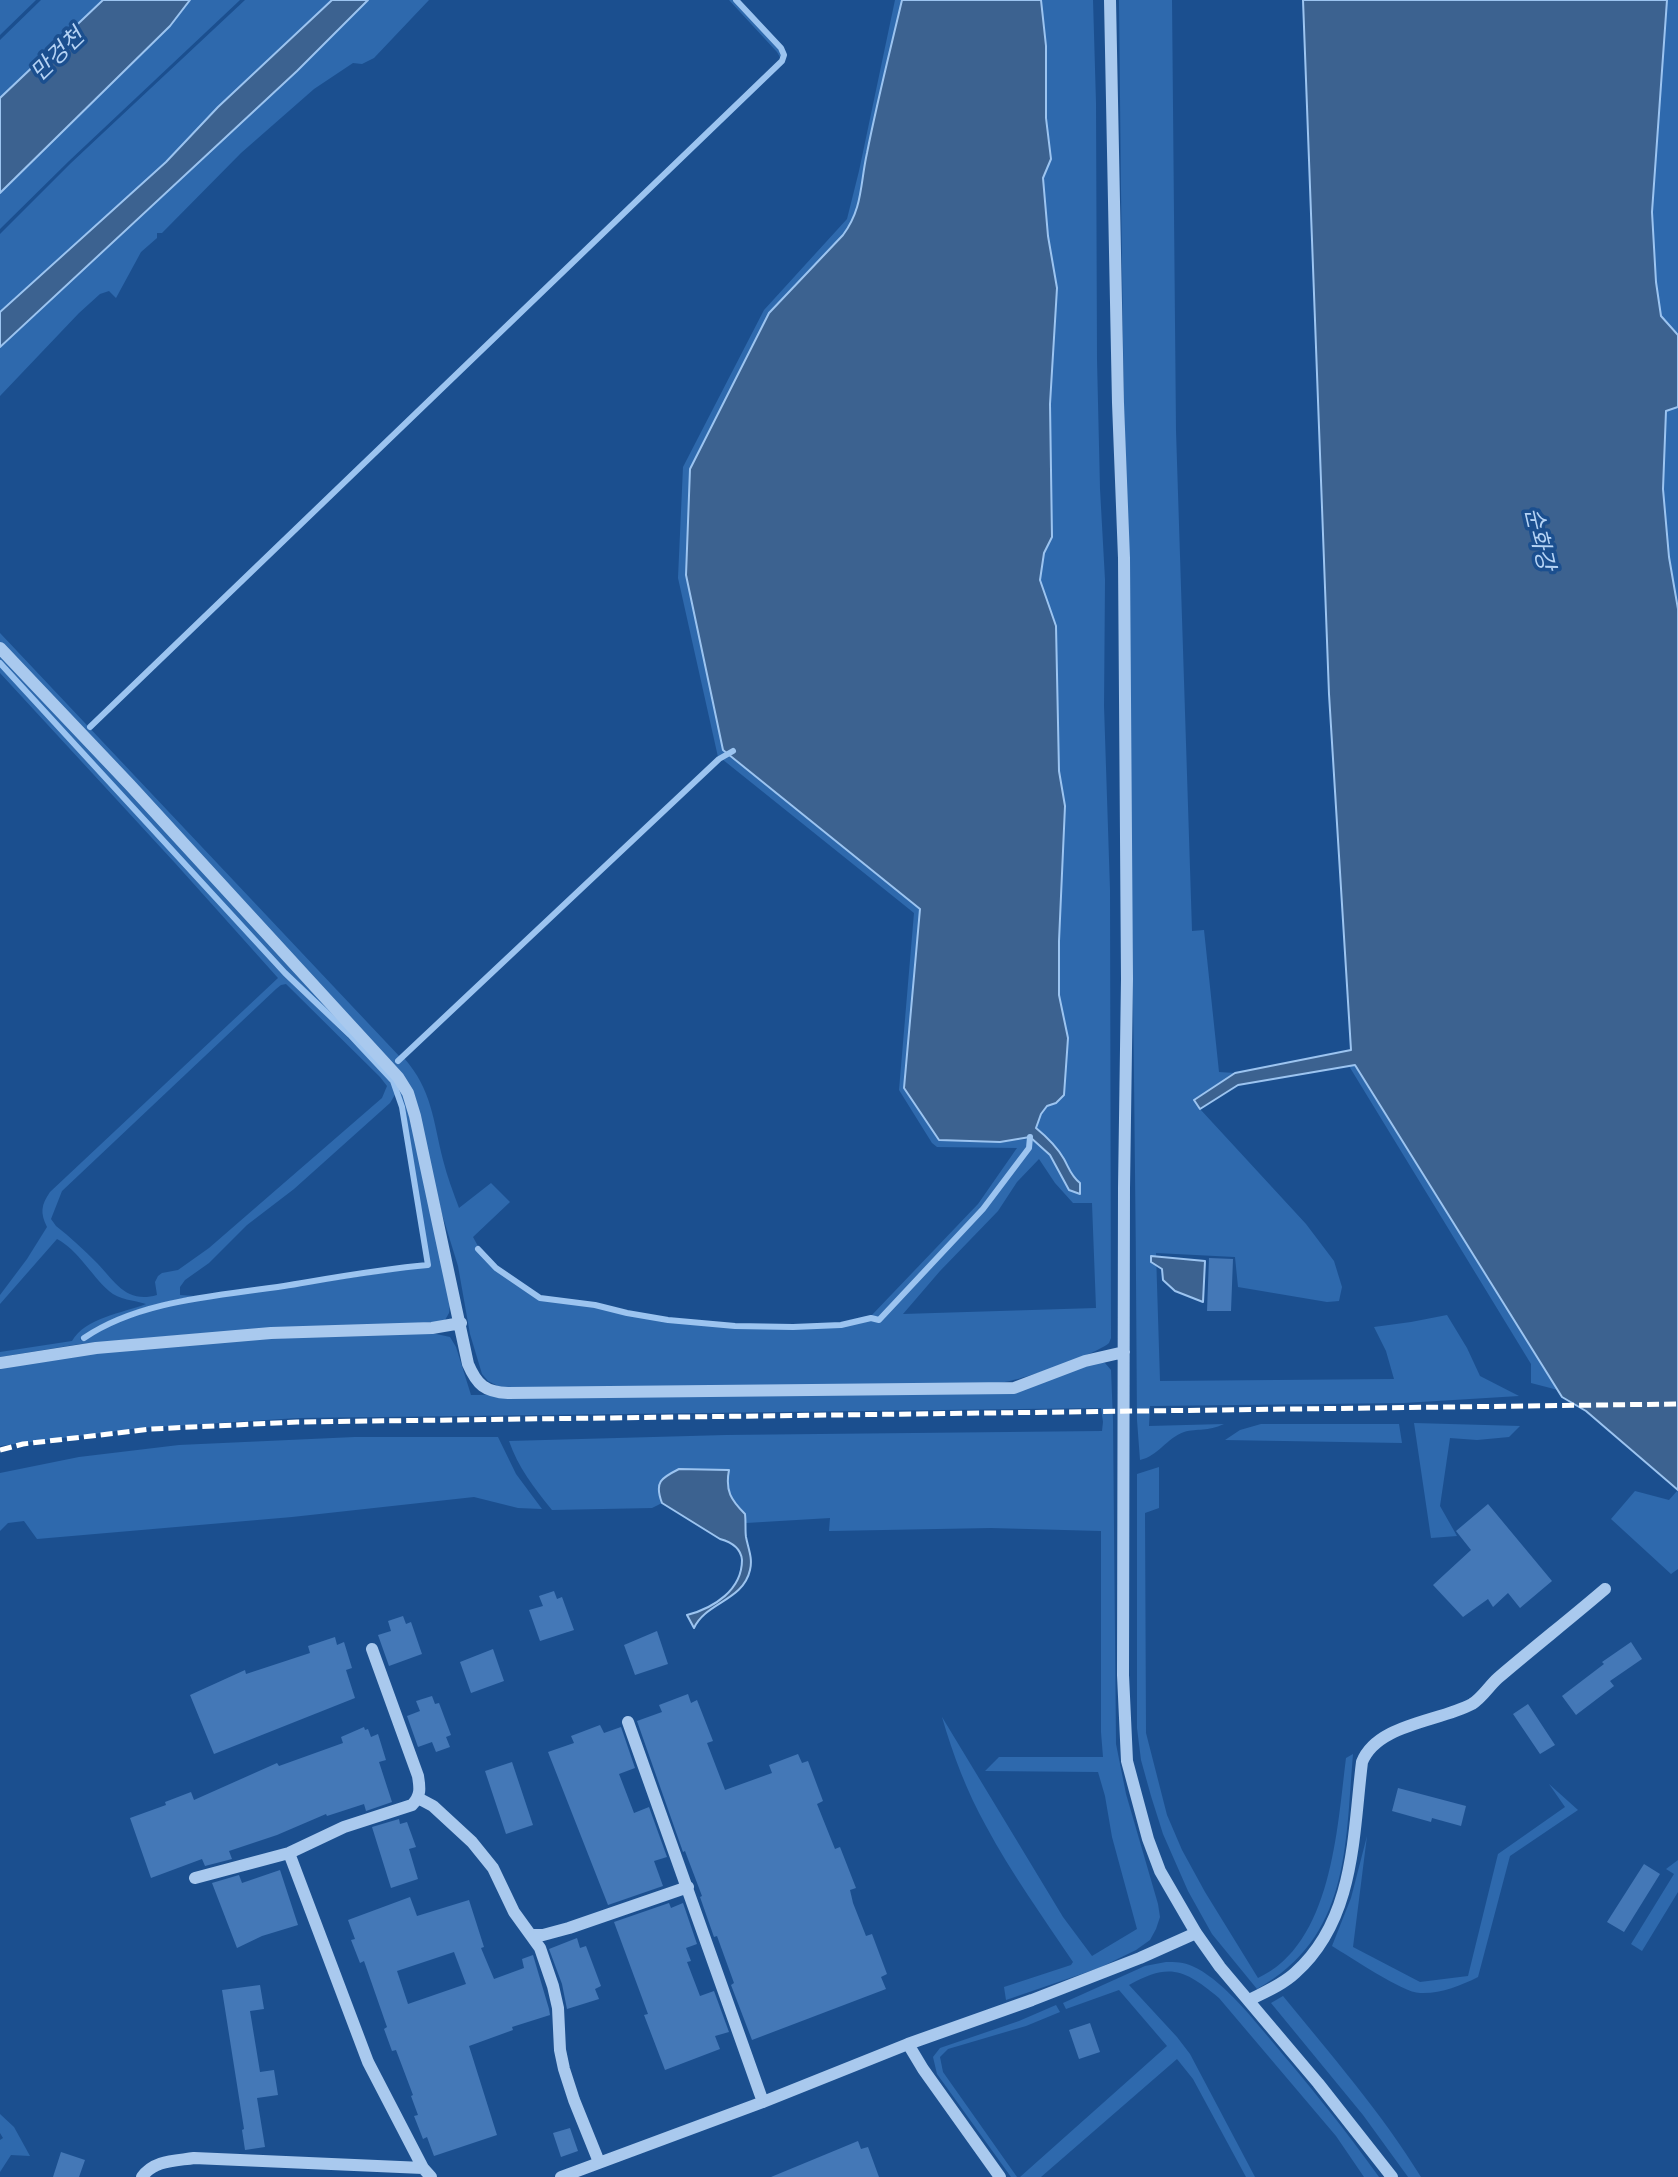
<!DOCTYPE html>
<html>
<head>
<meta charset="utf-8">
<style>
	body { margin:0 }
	canvas { display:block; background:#1b4f8f }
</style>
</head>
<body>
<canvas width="1678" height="2177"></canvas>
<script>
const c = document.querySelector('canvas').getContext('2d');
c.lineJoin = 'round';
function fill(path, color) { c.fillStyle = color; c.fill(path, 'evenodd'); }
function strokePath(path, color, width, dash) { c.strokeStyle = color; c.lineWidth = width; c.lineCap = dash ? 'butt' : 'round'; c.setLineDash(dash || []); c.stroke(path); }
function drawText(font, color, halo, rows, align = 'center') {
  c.font = font + ' Montserrat,"Noto Sans KR",sans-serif'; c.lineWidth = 7; c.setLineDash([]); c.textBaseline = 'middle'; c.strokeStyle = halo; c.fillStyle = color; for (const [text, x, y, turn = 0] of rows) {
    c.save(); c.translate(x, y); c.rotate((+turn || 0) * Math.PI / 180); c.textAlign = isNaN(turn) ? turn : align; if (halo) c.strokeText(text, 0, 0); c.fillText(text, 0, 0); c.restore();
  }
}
fill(new Path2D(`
	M0 0H36L0 35Z
	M41 0H103L0 98V40Z
	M190 0H240L69 161 0 229V193L170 26Z
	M245 0H332L218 107 166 162 0 312V234L71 163Z
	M368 0H429L374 58 362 64 353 63 314 89 241 153 162 233H157V238L141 252 116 298 109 291 100 294 79 313 0 396V347L297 71Z
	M729 0H734L777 46 781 51V59L777 52Z
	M895 0H902C890 51 877 102 867 153 860 184 863 208 843 235L686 575 723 750 726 753 718 757 678 578 683 467 764 310 847 219 859 171Z
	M1041 0H1093L1096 103 1097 360 1100 489 1105 580 1104 706 1110 890 1111 1338 1109 1343C1095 1355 1019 1381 999 1383L504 1389 488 1381 482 1374 470 1334 458 1266 442 1214 416 1107 84 732 0 642V633L401 1058 397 1061 399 1062 404 1058C432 1090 433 1120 443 1160 447 1176 453 1192 459 1208L491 1183 510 1202 473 1237 479 1248 477 1249 495 1269 539 1300 595 1306 627 1315 668 1321 735 1328 794 1329 841 1327 871 1320 879 1322 985 1210 1031 1149 1032 1139 1050 1155 1069 1189 1080 1193C1069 1169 1059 1145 1036 1128L1041 1114 1047 1106 1056 1103 1064 1095 1068 1038 1059 995V941L1065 806 1059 771 1056 626 1040 580 1044 553 1052 537 1050 404 1057 288 1048 236 1043 178 1050 159 1046 118V46ZM1039 1159 1055 1183 1073 1203H1092L1096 1308 903 1314 940 1271 998 1211 1017 1182Z
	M1119 0H1172L1176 431 1192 931 1204 930 1219 1072 1235 1073 1194 1100 1200 1109 1306 1224 1334 1261 1342 1287 1339 1301 1327 1302 1238 1287 1235 1257 1156 1253 1160 1381 1394 1379 1386 1351 1374 1327 1411 1322 1447 1315 1467 1348 1480 1376 1519 1396 1404 1403 1150 1406 1149 1426 1224 1424C1207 1432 1198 1428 1184 1432 1167 1438 1158 1456 1140 1460L1137 1420C1135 947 1123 473 1119 0Z
	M1667 0H1678V335L1661 316 1656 282 1652 212Z
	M1678 407V609L1669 557 1663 489 1666 411Z
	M0 651 384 1064 407 1100 450 1305 449 1313 445 1320 438 1322 195 1334 80 1344 0 1357V1352L72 1341C85 1318 123 1313 146 1304 134 1300 119 1300 109 1291 90 1274 79 1251 57 1239L0 1304V1295L27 1259 47 1227C40 1213 41 1205 50 1192L278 978 175 863 0 673V665L283 974 384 1073 391 1081 396 1093 390 1103 294 1189 247 1225 209 1263 185 1280 180 1287V1295L195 1296C156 1303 116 1314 82 1336L80 1340 108 1325 168 1305 430 1266 404 1107 394 1080 286 972 0 660ZM286 984 380 1077 387 1086 382 1098 209 1248 178 1270 162 1273 158 1276 155 1282 157 1295C127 1304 115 1282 97 1263 84 1250 70 1237 56 1226L51 1219 62 1191 276 989 281 985Z
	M729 755 920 909 904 1088 1000 1142 1028 1139V1148L982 1208 878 1319 871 1316 978 1204 1017 1148 937 1147 932 1143 899 1090 914 913 722 759Z
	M1354 1065 1558 1390 1531 1383V1364L1349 1066Z
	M427 1332 450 1337 456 1347 471 1395 1016 1390 1097 1361 1105 1363 1111 1370 1113 1421 1116 1744 1126 1794 1158 1904 1160 1917 1156 1929 1150 1940 1136 1950 1099 1968 1006 2000 1004 1987 1071 1965 1073 1962C1043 1917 1011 1873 986 1826 967 1792 953 1755 942 1717L1063 1917 1092 1956 1137 1929 1112 1837 1105 1796 1098 1772 985 1771 999 1757H1103L1101 1732V1531L991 1528 829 1531 830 1518 746 1523C744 1502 723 1503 729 1470L658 1489 662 1503 652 1508 552 1510C534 1488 518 1467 509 1441L726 1435 1102 1431 1103 1422 1101 1408 298 1418 140 1428 0 1446V1366C141 1343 285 1337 427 1332Z
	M1414 1423 1520 1426 1509 1437 1477 1440 1450 1438 1440 1506 1457 1536 1431 1538Z
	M1261 1424H1399L1402 1443 1225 1440 1240 1430Z
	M355 1437H498L516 1474 542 1509 518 1508 474 1497 292 1517 37 1539 24 1521 8 1523 0 1531V1473L79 1457 179 1445Z
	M1159 1467V1508L1145 1513 1146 1733 1167 1815 1182 1850 1205 1892 1258 1978C1332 1944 1337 1829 1346 1758L1353 1754C1345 1847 1350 1937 1257 1989L1212 1934 1188 1891 1163 1834 1151 1796 1141 1760 1137 1728V1474Z
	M1678 1490V1569L1671 1574 1611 1519 1635 1491 1669 1500Z
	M1549 1784 1578 1810 1510 1856 1478 1977C1460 1986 1440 1994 1420 1993 1403 1993 1349 1956 1332 1946L1351 1898 1367 1836 1353 1947 1420 1982 1468 1976 1498 1854 1565 1807Z
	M1678 1860V1892L1642 1951 1631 1944 1674 1874 1666 1869Z
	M1166 1962C1175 1962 1184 1962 1192 1966 1220 1978 1250 2015 1270 2039 1308 2084 1345 2129 1379 2177H1364L1336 2136 1219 1998C1185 1970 1170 1962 1129 1985L1177 2037 1190 2054 1255 2177H1246L1193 2079 1177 2059 1041 2177H1020L1167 2046 1119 1990 1066 2009 1063 2003 1145 1966Z
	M1283 1996C1331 2055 1381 2112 1421 2177H1408L1363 2115 1271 2003Z
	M1056 2005 1060 2012 1026 2026 948 2049 940 2057 943 2072 1017 2177H1011L937 2074 933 2057 940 2048 1019 2021Z
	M0 2114 14 2127 30 2156 11 2155 0 2172V2140L3 2138 0 2133Z`), '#2e69ad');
const water = new Path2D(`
	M103 0H190L170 26 0 193V98Z
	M332 0H368L297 71 0 347V312L166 162 218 107Z
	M902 0H1041L1046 46V118L1051 159 1043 178 1048 236 1057 288 1050 404 1052 537 1044 553 1040 580 1056 626 1059 771 1065 806 1059 941V995L1068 1038 1064 1095 1056 1103 1047 1106 1041 1114 1036 1128C1047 1137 1057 1147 1064 1159 1069 1168 1071 1176 1080 1183V1194L1069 1190 1050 1155 1030 1137 1000 1142 939 1140 904 1088 920 909 723 750 686 575 690 469 769 313 843 235C863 208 860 184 867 153 877 102 890 51 902 0Z
	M1303 0H1667L1652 212 1656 282 1661 316 1678 335V407L1666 411 1663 489 1669 557 1678 609V1490L1586 1411 1562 1397 1355 1065 1238 1085 1200 1109 1194 1100 1235 1073 1351 1050 1329 694Z
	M1151 1256 1205 1261 1203 1302 1175 1291 1163 1280 1162 1269 1151 1262Z
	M679 1469 729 1470C725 1491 731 1500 745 1514 746 1522 745 1530 746 1537 748 1548 753 1558 750 1570 743 1601 706 1602 694 1628L687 1615C714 1608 742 1590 742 1560 741 1548 731 1542 720 1539L662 1503C654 1482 661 1478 679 1469Z`);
fill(water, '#3c6290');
strokePath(water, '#9cc4f0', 2);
strokePath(new Path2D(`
	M0 663 285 973 350 1035 393 1081 402 1107 428 1265C380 1269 332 1278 284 1286 218 1296 140 1300 84 1338
	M90 727 782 61 784 55 781 48 736 0
	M398 1061 719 759 733 751
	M478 1249 496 1268 540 1298 595 1305 627 1313 668 1320 735 1326 793 1327 841 1325 871 1318 879 1320 983 1209 1029 1148 1030 1137`), '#9cc4f0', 6);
fill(new Path2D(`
	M1209 1258 1233 1259 1231 1311H1207Z
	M1488 1504 1552 1581 1520 1608 1508 1593 1493 1607 1488 1599 1463 1617 1433 1585 1471 1550 1456 1531Z
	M554 1591 557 1599 562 1597 574 1630 540 1641 529 1610 543 1606 539 1596Z
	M403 1616 406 1624 411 1622 422 1654 389 1666 378 1635 391 1631 388 1621Z
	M657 1631 668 1664 635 1675 624 1645Z
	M335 1637 337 1645 344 1642 352 1668 346 1670 355 1698 214 1754 190 1695 245 1670 246 1674 310 1653 308 1646Z
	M1631 1642 1642 1659 1610 1681 1614 1686 1576 1715 1562 1696 1604 1664 1602 1662Z
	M493 1649 504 1681 471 1693 460 1662Z
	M688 1694 691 1703 697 1700 713 1741 707 1743 725 1790 772 1773 769 1765 798 1754 802 1763 808 1761 823 1801 817 1804 835 1849 840 1847 856 1888 850 1890 853 1903 866 1936 872 1934 887 1974 881 1977 886 1989 752 2040 731 1985 734 1983 717 1936 714 1937 700 1897 702 1896 685 1851 683 1852 637 1721 662 1712 659 1705Z
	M432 1696 435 1704 439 1703 451 1735 446 1737 450 1747 436 1752 432 1742 418 1747 407 1716 420 1711 416 1701Z
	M1528 1704 1555 1745 1540 1754 1513 1714Z
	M600 1725 604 1733 621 1727 635 1768 619 1774 634 1813 649 1807 667 1857 654 1861 663 1886 608 1905 548 1752 574 1743 571 1736Z
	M364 1727 365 1730 368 1729 371 1737 378 1734 386 1760 379 1762 392 1802 366 1811 364 1804 327 1816 326 1814 277 1835 229 1851 232 1859 205 1866 202 1859 151 1878 130 1818 166 1805 165 1802 191 1792 194 1800 277 1763 279 1766 343 1743 341 1737Z
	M512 1762 533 1825 506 1834 485 1771Z
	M1398 1788 1466 1806 1461 1826 1432 1818 1431 1822 1392 1811Z
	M399 1819 400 1824 407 1822 416 1847 409 1849 418 1879 391 1888 372 1827Z
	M1644 1864 1660 1874 1624 1932 1607 1922Z
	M280 1870 298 1925 262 1936 237 1948 212 1883 239 1875 242 1883Z
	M410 1897 417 1916 469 1900 484 1947 481 1948 494 1979 524 1968 522 1959 533 1955 549 2009 550 2015 512 2027 513 2030 469 2046 497 2135 434 2156 427 2137 423 2139 414 2116 418 2115 411 2096 413 2095 396 2050 392 2051 384 2029 387 2027 364 1961 360 1963 351 1940 355 1939 348 1920ZM454 1952 466 1984 408 2004 397 1971Z
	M669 1903 671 1908 683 1903 697 1944 686 1948 691 1961 687 1962 700 1996 714 1991 729 2032 715 2036 720 2049 665 2070 644 2015 648 2014 614 1922Z
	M577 1938 580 1948 586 1946 601 1986 595 1989 599 1999 567 2009 562 1984 549 1949Z
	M260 1985 264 2009 250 2011 260 2072 274 2070 278 2095 257 2098 265 2147 245 2150 242 2130 244 2129 222 1990Z
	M1090 2023 1100 2052 1079 2059 1069 2030Z
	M570 2128 578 2151 561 2157 553 2133Z
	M858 2141 861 2149 868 2147 879 2177H771Z
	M61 2152 85 2160 79 2177H53Z`), '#4478b7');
strokePath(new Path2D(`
	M1110 0 1118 403 1124 558 1127 979 1124 1188 1123 1675 1127 1761 1148 1839 1160 1871 1196 1933 1220 1967 1318 2083 1392 2177
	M0 648 130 785 398 1077 408 1093 415 1116 468 1364C477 1385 485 1392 508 1393L1014 1388 1085 1361 1124 1352
	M0 1363 96 1348 271 1333 432 1328 461 1323
	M628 1722 763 2102
	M418 1798 433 1806 472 1842 493 1868 514 1912 540 1948 553 1986 558 2008 560 2050 564 2069 574 2100 599 2162
	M289 1853 368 2062 423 2168 431 2177
	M195 1878 289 1853 344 1827 412 1805C421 1796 420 1788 418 1776L372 1649
	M531 1935H543L569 1928 688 1887
	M1249 2000C1265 1992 1282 1985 1295 1973 1355 1920 1353 1835 1362 1762 1377 1724 1438 1722 1472 1704 1482 1698 1489 1686 1498 1678 1533 1648 1570 1619 1605 1589
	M908 2044 923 2069 1000 2177
	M142 2177C154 2160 175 2161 194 2158L423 2168
	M561 2177 763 2102 908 2044 1032 2000 1140 1958 1196 1933`), '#a9c9ee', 12);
strokePath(new Path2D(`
	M0 1450 23 1444 151 1429 297 1422 1678 1404`), '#fff', 5, [12, 5]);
drawText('italic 23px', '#b5d3f5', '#1b4f8f', [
	["만겅천",58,55,-44],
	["순화강",1539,539,77]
]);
</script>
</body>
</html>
